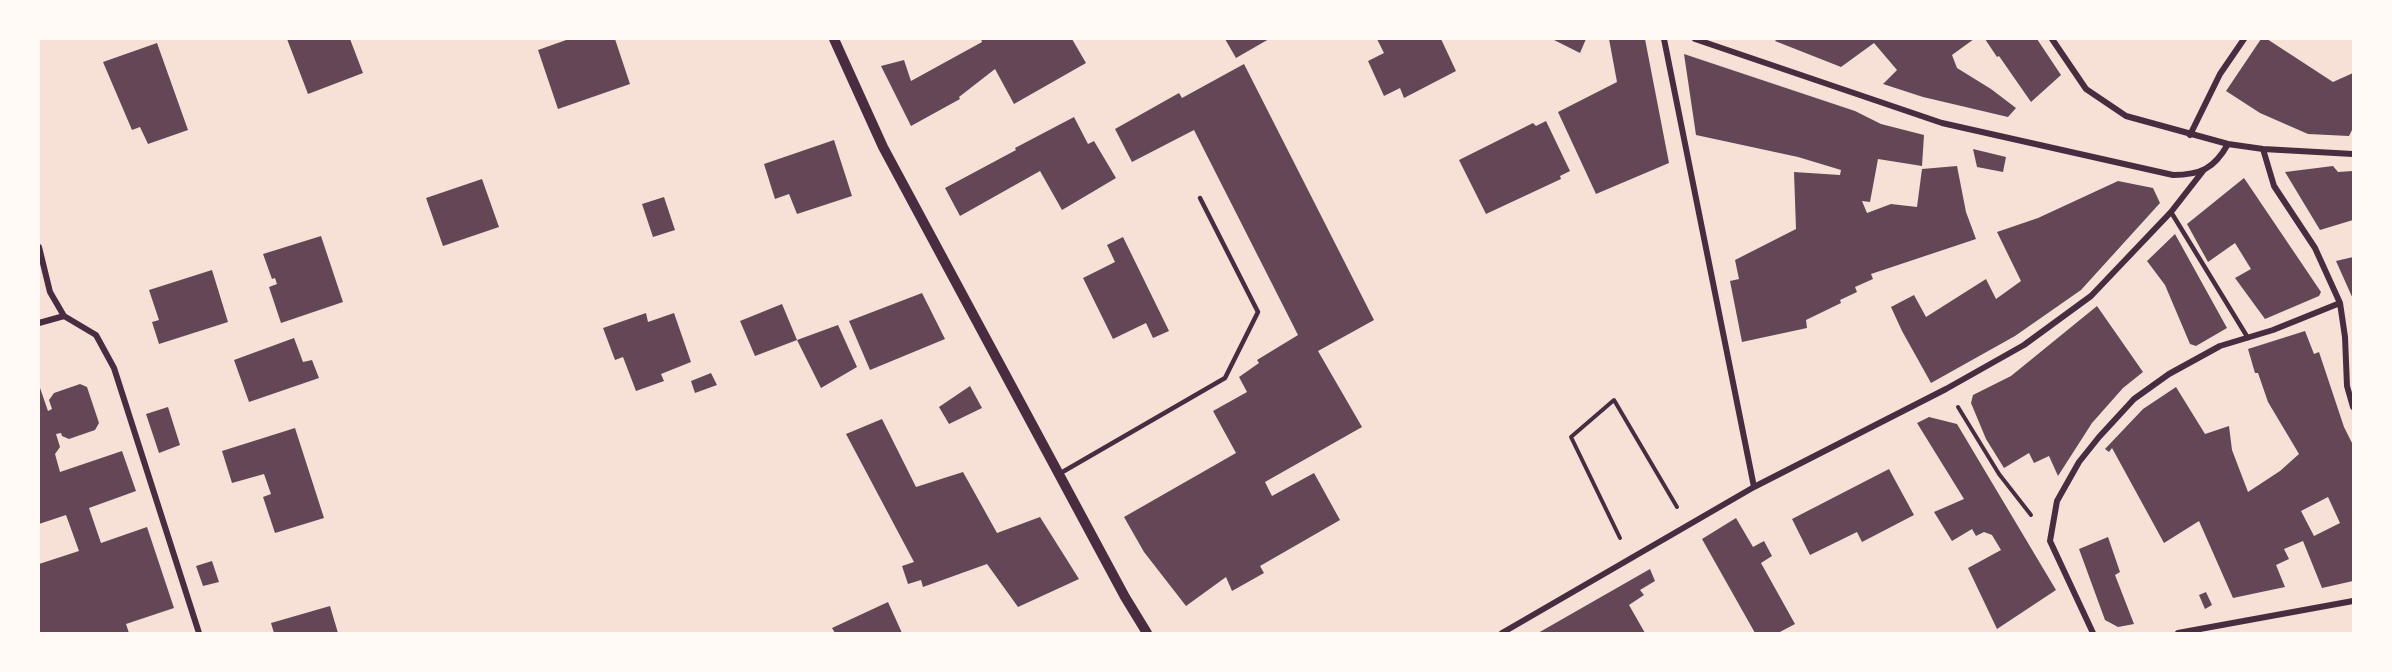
<!DOCTYPE html>
<html>
<head>
<meta charset="utf-8">
<style>
	body { margin:0 }
	#map { position:relative; width:2392px; height:672px; overflow:hidden; background:#f7e1d7; font-family:"Golos Text",sans-serif }
	canvas { display:block }
	.frame { position:absolute; inset:0; border:40px solid #fffaf5; pointer-events:none }
</style>
</head>
<body>
<div id="map">
<canvas width="2392" height="672"></canvas>
<div class="frame"></div>
</div>
<script>
const c = document.querySelector('canvas').getContext('2d');
c.lineJoin = 'round';
function fill(path, color) { c.fillStyle = color; c.fill(path, 'evenodd'); }
function strokePath(path, color, width, dash) { c.strokeStyle = color; c.lineWidth = width; c.lineCap = dash ? 'butt' : 'round'; c.setLineDash(dash || []); c.stroke(path); }
fill(new Path2D(`
	M287 39H350L363 73 308 94Z
	M569 39H615L630 84 558 109 538 50Z
	M981 39H1072L1086 63 1014 104 995 69 959 97 960 99 911 126 881 66 904 60 911 81 982 42Z
	M1225 39H1269L1236 58Z
	M1377 39H1441L1456 71 1404 98 1400 88 1384 96 1368 61 1384 53Z
	M1552 39H1586L1580 53Z
	M1609 39H1645L1669 163 1596 194 1558 112 1617 82Z
	M1777 39H1974L1952 55 1957 68 1991 89 2016 108 2008 117 1923 97 1883 84 1897 70 1874 43 1841 67 1775 41Z
	M1985 39H2037L2061 75 2031 102 1999 56 1997 57Z
	M2261 39H2267L2333 82 2353 73V128L2349 136 2308 134 2260 113 2226 91Z
	M157 43 188 130 148 144 140 127 132 130 103 62Z
	M1684 54 1855 111 1881 124 1924 135 1922 166 1878 159 1870 202 1862 201 1867 213 1891 204 1917 207 1922 169 1957 166 1966 212 1976 239 1871 274 1873 279 1855 287 1857 292 1840 300 1841 303 1806 320 1807 328 1742 342 1730 281 1739 279 1735 260 1796 229 1794 172 1840 175 1841 170 1798 157 1696 135Z
	M1244 64 1374 320 1318 351 1362 427 1265 482 1272 496 1314 473 1340 520 1260 566 1264 573 1232 591 1226 577 1186 606 1144 552 1124 517 1236 453 1213 411 1247 392 1239 377 1259 363 1257 360 1298 335 1194 130 1132 162 1115 129 1179 93 1182 98Z
	M1074 117 1088 144 1094 141 1116 178 1062 210 1040 171 960 216 945 188 1016 150 1015 148Z
	M1546 121 1570 171 1560 176 1561 179 1486 214 1459 160 1533 123 1536 126Z
	M834 140 852 196 797 214 789 194 775 199 764 164Z
	M1973 149 2006 157 2003 172 1977 167Z
	M2333 166 2338 172 2353 171V220L2320 230 2285 172Z
	M2244 178 2321 292 2319 296 2265 319 2235 278 2251 269 2235 243 2208 262 2187 224Z
	M482 179 499 227 443 246 426 198Z
	M2118 181 2153 188 2160 203 2081 290 2015 336 1931 383 1902 331 1891 307 1914 295 1926 317 1986 279 1996 299 2021 281 1997 232 2038 218Z
	M664 197 675 230 653 237 642 204Z
	M2175 234 2227 328 2196 346 2190 344 2165 285 2147 261Z
	M321 236 343 302 281 323 269 287 277 284 275 278 272 279 263 254Z
	M1123 237 1169 331 1153 338 1146 323 1113 339 1083 278 1115 262 1107 245Z
	M2353 257V299L2336 261Z
	M212 270 228 322 159 344 152 322 159 320 149 290Z
	M922 293 945 339 870 370 849 321Z
	M782 304 797 340 755 356 740 321Z
	M2097 306 2143 372 2123 388 2092 423 2058 476 2049 456 2034 463 2029 453 2004 468 1986 439 1971 403 1973 395 2011 376Z
	M646 313 648 322 674 313 691 362 661 374 664 381 636 391 623 357 615 360 603 328Z
	M838 325 857 367 821 388 797 340Z
	M2305 331 2314 354 2319 352 2344 427 2353 445V581L2322 588 2303 541 2284 549 2289 559 2276 565 2285 587 2233 598 2199 521 2164 543 2112 448 2109 452 2105 449 2143 409 2176 387 2205 434 2229 426 2232 450 2248 492 2280 471 2299 454 2268 402 2258 373H2255L2248 349ZM2328 497 2340 523 2314 536 2301 511Z
	M294 338 303 362 312 360 319 378 249 402 234 360Z
	M711 373 717 385 695 393 691 381Z
	M80 384 87 387 99 423 95 430 69 439 62 436 61 433 56 434 60 447 55 454 60 472 122 451 136 491 89 508 101 543 147 527 174 608 126 624 129 633H39V564L79 551 66 515 39 524V385L48 411 52 409 49 400 54 393Z
	M970 386 982 408 949 424 939 407Z
	M168 407 180 445 159 453 146 414Z
	M1929 417 1957 424 2056 590 1997 629 1968 568 2001 550 1992 535 1984 532 1976 536 1972 529 1952 541 1934 512 1964 499 1917 423Z
	M882 419 916 487 963 472 997 533 1040 517 1079 579 1018 607 987 564 923 587 921 580 908 584 902 566 914 562 846 434Z
	M295 428 324 518 275 533 263 497 271 494 264 474 232 483 222 451Z
	M1889 469 1914 515 1862 542 1857 532 1810 555 1792 519Z
	M1736 518 1753 547 1764 541 1772 556 1761 563 1795 624 1778 633H1755L1702 539Z
	M2108 537 2120 572 2115 575 2134 624 2118 627 2105 620 2079 549Z
	M212 561 219 582 203 586 196 566Z
	M1650 569 1655 581 1640 590 1644 595 1629 605 1645 633H1538Z
	M2206 592 2212 605 2205 609 2199 595Z
	M888 602 902 633H835L832 628Z
	M330 606 338 633H274L271 623Z`), '#644757');
strokePath(new Path2D(`
	M1958 407 1999 474 2031 515
	M1620 538 1571 437 1614 400 1677 507`), '#4a2c40', 4);
strokePath(new Path2D(`
	M2171 212 2248 338
	M1059 474 1225 378 1258 312 1200 198`), '#4a2c40', 4.5);
strokePath(new Path2D(`
	M1664 39 1754 487
	M1695 39 1942 123 2173 175C2200 175 2214 169 2228 144
	M2052 39 2086 89 2126 116 2228 144 2263 149 2353 154
	M2190 135 2220 74 2244 39
	M2263 149 2274 186 2315 248 2340 303 2345 337 2347 386 2353 407
	M39 247 50 292 64 316
	M39 323 64 316 96 335 114 368 199 633
	M1502 633 1754 487 1946 389 2024 345 2091 296 2171 212 2203 171
	M2093 633 2050 541 2057 501 2079 462 2099 437 2134 399 2169 374 2220 346 2273 330 2340 303
	M2178 633 2353 601`), '#4a2c40', 6);
strokePath(new Path2D(`
	M834 39 883 147 1125 597 1147 633`), '#4a2c40', 10);
</script>
</body>
</html>
